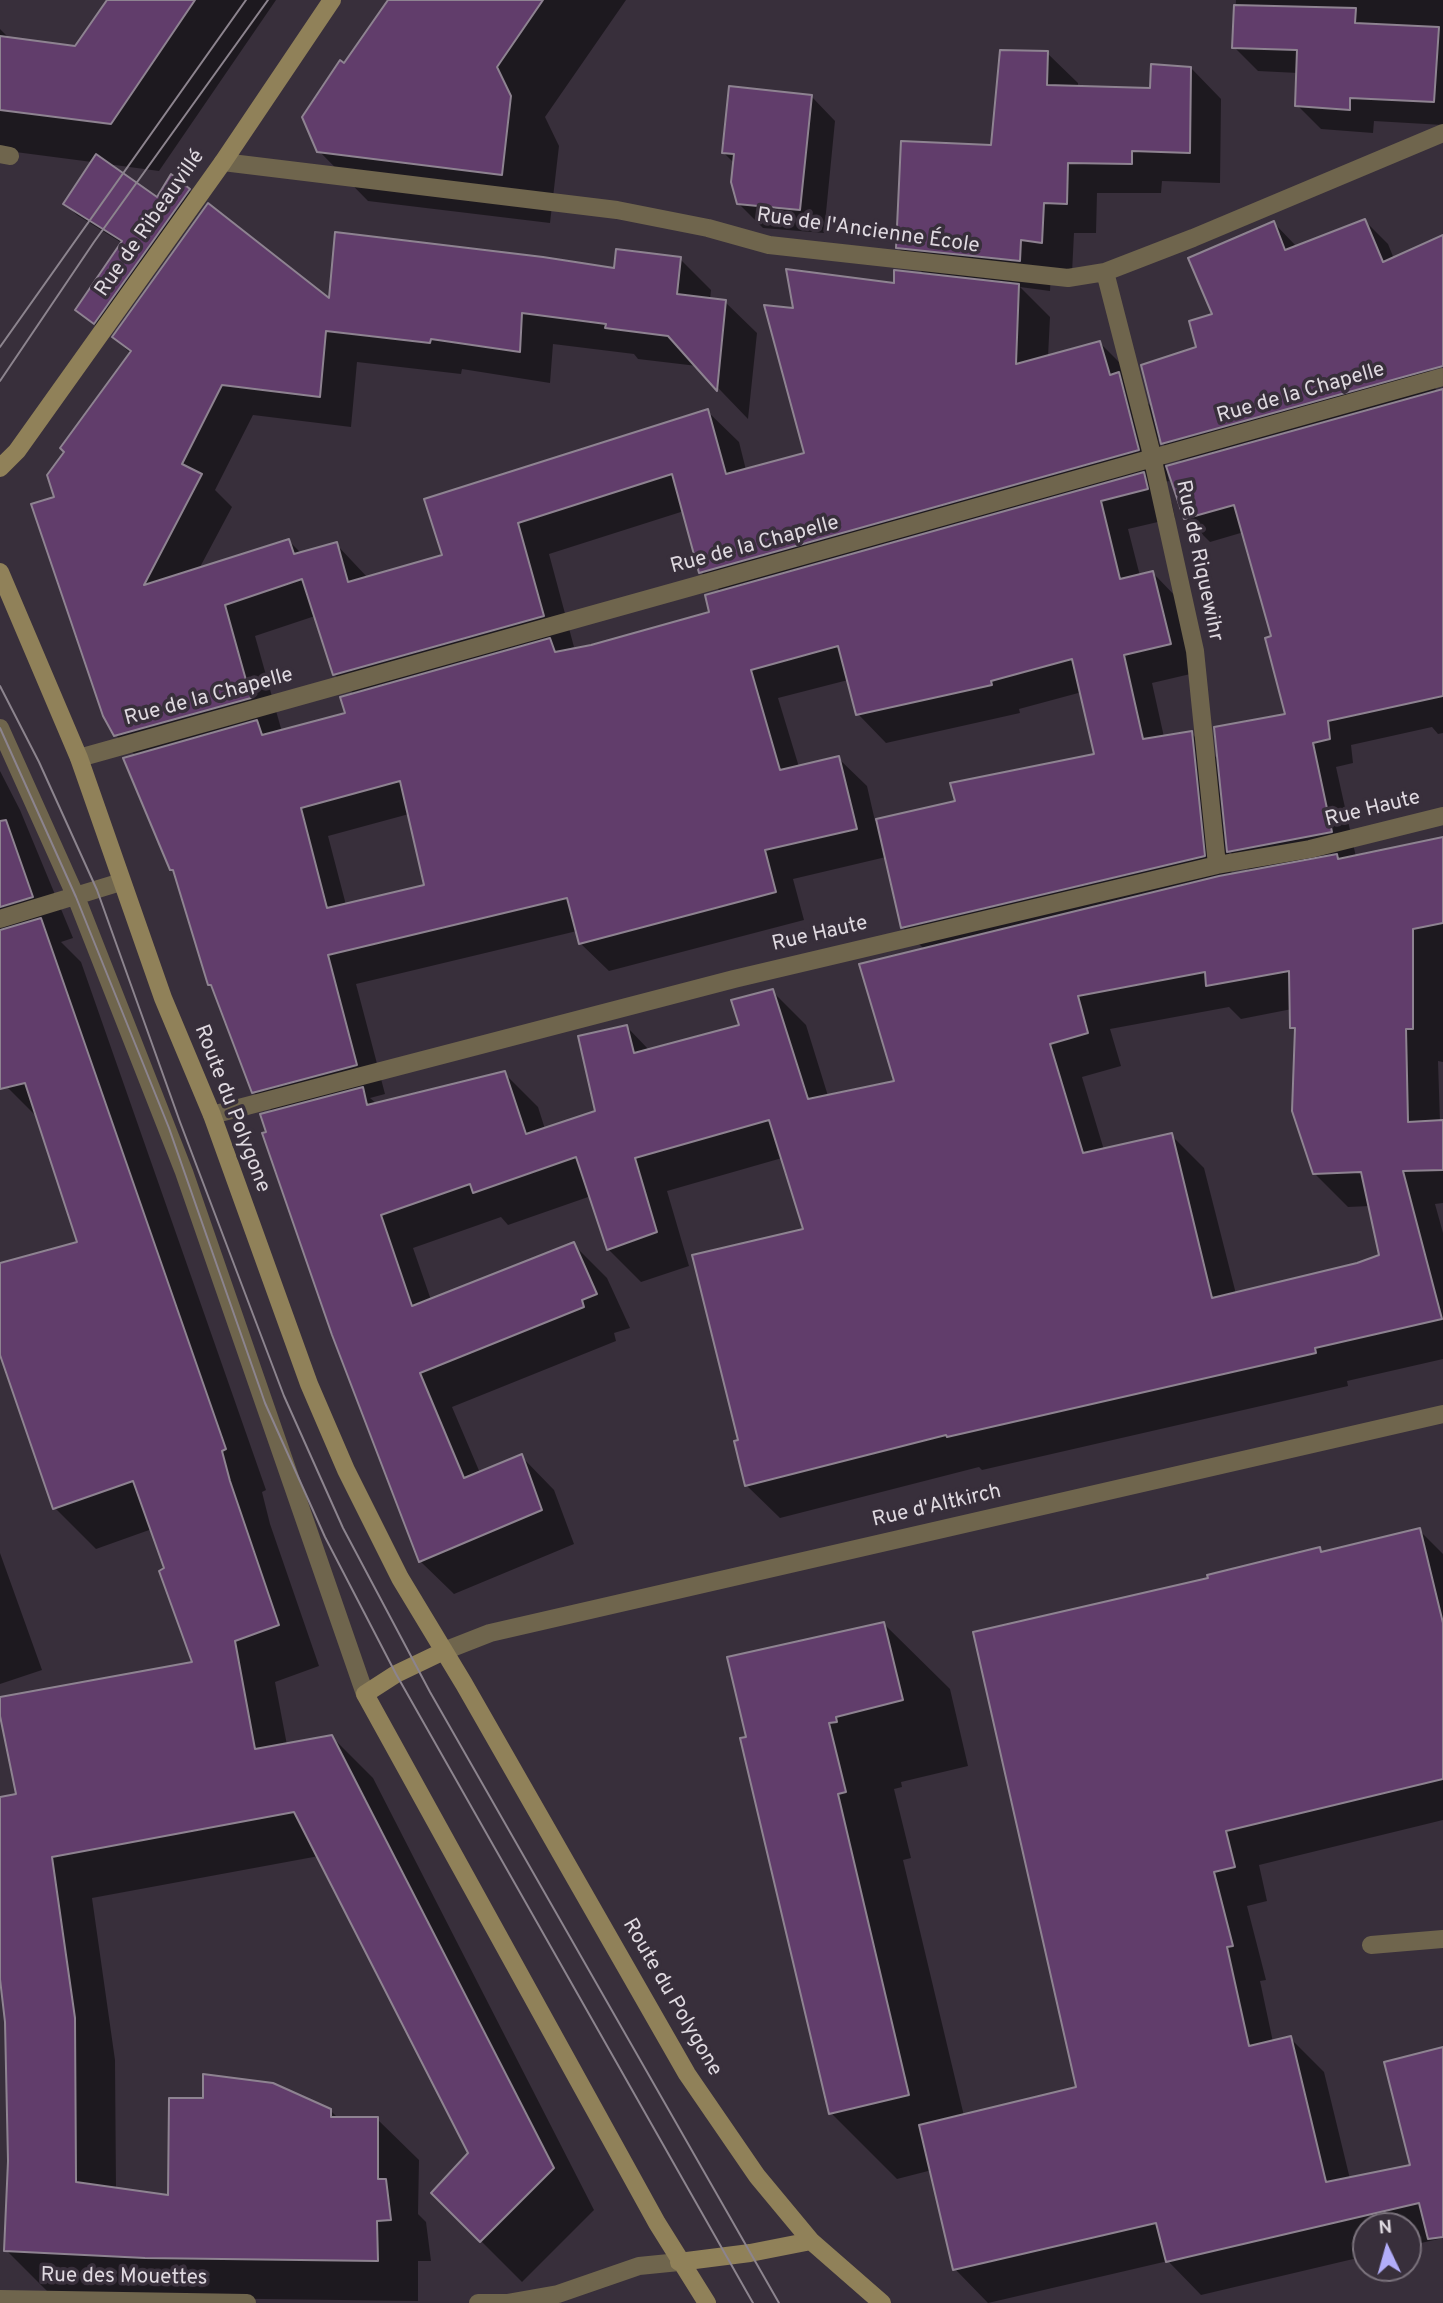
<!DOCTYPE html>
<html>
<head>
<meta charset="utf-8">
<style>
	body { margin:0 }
	#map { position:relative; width:1443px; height:2303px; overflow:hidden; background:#382f3b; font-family:Overpass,sans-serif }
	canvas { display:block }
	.north { position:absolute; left:1352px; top:2212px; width:70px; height:70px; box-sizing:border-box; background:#382f3b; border:2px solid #7b737d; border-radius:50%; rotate:355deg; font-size:19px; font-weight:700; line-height:28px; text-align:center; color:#dfd9e0 }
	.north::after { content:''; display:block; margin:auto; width:24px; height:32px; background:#b2adf9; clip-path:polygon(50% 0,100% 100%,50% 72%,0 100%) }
</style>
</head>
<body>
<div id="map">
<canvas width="1443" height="2303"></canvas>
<div class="north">N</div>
</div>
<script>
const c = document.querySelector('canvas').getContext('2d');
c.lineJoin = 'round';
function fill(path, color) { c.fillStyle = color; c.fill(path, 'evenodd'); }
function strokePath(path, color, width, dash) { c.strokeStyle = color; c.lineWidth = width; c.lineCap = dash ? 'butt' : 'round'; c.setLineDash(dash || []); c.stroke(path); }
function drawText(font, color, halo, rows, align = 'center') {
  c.font = font + ' Overpass,sans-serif'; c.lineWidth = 7; c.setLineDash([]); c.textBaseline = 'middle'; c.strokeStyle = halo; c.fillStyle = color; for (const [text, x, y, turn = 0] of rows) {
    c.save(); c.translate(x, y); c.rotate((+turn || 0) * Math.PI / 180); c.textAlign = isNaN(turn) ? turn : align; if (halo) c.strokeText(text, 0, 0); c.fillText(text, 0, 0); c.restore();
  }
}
fill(new Path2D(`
	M109 0H276L159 171 107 164 157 199 189 190 200 202 106 334 77 310 122 243 77 215 65 204 92 162 0 150V29L10 39 76 48Z
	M389 0H626L545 117 559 146 550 223 368 201 319 151 344 66Z
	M1236 0H1443V125L1374 121 1373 133 1321 129 1297 105 1298 73 1258 71 1234 47Z
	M1047 53 1078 83V88L1152 90 1191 68 1221 99 1220 183 1162 181 1161 193H1097L1096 233H1074L1072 273 1051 270 1050 291 1020 287 1050 317 1048 357 1100 343 1131 374 1136 392 1154 409 1198 348 1215 315 1274 223 1297 247 1365 221 1388 244 1411 301 1443 416V733L1438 734 1432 727 1351 745 1353 763 1336 767 1356 857 1443 877V1062L1438 1061 1440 1122H1443V1203L1435 1204 1443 1233V1359L1347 1381 1348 1386 982 1470 979 1467 780 1518 746 1485 740 1442 805 1230 782 1158 667 1191 689 1266 641 1282 608 1249 591 1196 508 1225 501 1217 413 1248 431 1300 573 1244 607 1278 630 1328 614 1333 616 1341 452 1407 480 1473 521 1456 554 1490 574 1544 454 1594 420 1561 268 1133 274 1113 253 1092 214 989 209 984 136 756 116 735 56 498 131 354 114 337 330 301 615 271 680 259 711 290 710 300 725 302 757 333 748 419 697 366 638 359 634 354 553 344 550 383 462 369 461 374 357 362 351 427 253 415 215 490 232 507 199 569 289 541 302 554 336 544 368 578 444 556 707 411 739 442 746 470 807 454 795 310 926 276 897 247 993 147ZM1158 439 1183 463 1166 468ZM1170 471 1186 518 1210 542 1244 532 1273 637 1288 716 1220 761 1191 733 1164 737 1152 683 1199 672 1181 602 1153 573 1140 576 1128 529 1175 518 1172 503 1154 485 1169 481 1167 472ZM684 511 701 572 721 592 712 613 564 654 561 651 574 647 549 554ZM315 616 334 674 355 695 348 714 282 732 255 636ZM848 680 858 714 886 743 1020 713 1019 709 1082 692 1096 756 957 803 875 821 867 786 838 758 799 767 778 698ZM409 814 426 886 346 905 328 836ZM1229 851 1250 872 1232 876ZM886 857 902 927 925 950 897 1082 828 1096 806 1025 772 991 741 1027 650 1051 627 1027 597 1112 545 1129 538 1107 504 1073 377 1104 370 1098 385 1094 356 984 577 931 580 943 609 971 804 920 793 879ZM1229 1007 1241 1019 1292 1009 1314 1173 1348 1207 1370 1206 1381 1256 1357 1265 1236 1294 1204 1168 1171 1135 1104 1150 1082 1077 1121 1066 1110 1029Z
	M811 96 835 121 824 233 763 228 739 204 735 164 724 153Z
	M0 771 20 810 73 938 61 942 81 962 266 1490 262 1492 270 1524 319 1666 275 1682 287 1745 332 1737 373 1778 594 2210 522 2282 433 2193 471 2153 319 1856 92 1898 115 2060 116 2189 170 2197 330 2110 339 2119H377L419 2160 418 2214 426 2222 431 2261H418V2301L187 2298 47 2291 6 2250 10 2161 7 2022 0 1969V1799L18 1796 0 1699 195 1663 152 1529 96 1549 55 1508 0 1350V1264L79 1243 38 1118 7 1087 0 1062Z
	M1419 1530 1443 1554V1820L1259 1865 1267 1901 1247 1906 1266 1980 1260 1981 1273 2042 1290 2038 1324 2072 1350 2179 1412 2167 1443 2050V2238L1408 2246V2226H1366V2256L1201 2295 1168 2261 988 2303 955 2269 932 2170 897 2179 831 2113 749 1738 884 1624 950 1689 968 1766 901 1782 902 1787 894 1789 911 1858 903 1860 964 2116 1078 2089 1210 1579 1320 1549 1324 1553Z
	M0 1553 42 1670 0 1684Z`), '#0007');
const building = new Path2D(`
	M107 0H195L111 124 0 110V36L75 46Z
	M388 0H543L497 67 511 96 502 175 317 152 302 117 340 60 344 63Z
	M1234 5 1356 8 1355 23 1439 27 1434 102 1350 98V110L1295 106 1297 50 1232 48Z
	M1000 50 1048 51 1047 85 1150 88 1151 64 1191 67 1190 153 1132 151V164L1068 163 1067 204 1044 203 1042 243 1021 240 1020 261 896 248 901 141 991 145Z
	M729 86 812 95 800 210 737 204 731 182 734 154 722 153Z
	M96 154 157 197 171 174 190 189 94 324 75 310 122 241 63 204Z
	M208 203 329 298 335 232 543 257 614 268 616 249 681 257 677 294 726 300 717 391 668 336 605 328 606 324 522 313 520 352 431 339 430 343 326 331 320 397 222 385 182 464 202 474 144 585 289 539 294 554 337 542 348 582 442 555 424 499 708 409 726 474 804 453 764 305 793 308 786 269 894 283V270L1019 284 1016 364 1100 341 1110 375 1119 372 1139 450 699 573 672 474 518 523 544 616 333 675 302 579 225 605 251 698 114 736 103 716 31 504 54 497 47 475 64 452 60 448 131 351 112 337Z
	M1365 219 1383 262 1443 235V366L1161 444 1141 365 1196 347 1189 321 1212 314 1188 258 1274 221 1285 250Z
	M1443 389V696L1328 721 1330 739 1313 743 1332 832 1227 852 1214 727 1285 714 1265 638 1271 636 1234 505 1184 519 1166 466Z
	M1144 472 1148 489 1101 501 1120 579 1153 571 1171 644 1124 655 1143 739 1192 731 1205 856 901 928 876 819 955 801 950 783 1094 754 1072 659 991 681 992 685 856 715 838 646 751 670 780 770 839 756 857 829 765 850 776 892 579 944 567 898 328 955 357 1065 252 1093 211 985H208L173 870H170L123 758 257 720 262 735 345 713 340 697 550 638 555 652 591 645 709 612 705 595ZM400 781 424 885 327 908 301 808Z
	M6 820 33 897 0 907V821Z
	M1443 837V923L1413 929V1029H1406L1408 1122 1443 1120V1170L1403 1171 1442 1319 1315 1348 1316 1353 947 1437 946 1435 745 1486 734 1441 738 1440 692 1255 803 1229 769 1120 635 1158 657 1232 607 1250 576 1157 473 1193 470 1184 381 1215 412 1306 574 1242 597 1294 582 1300 584 1307 420 1373 464 1478 522 1454 542 1510 419 1562 332 1335 262 1133 266 1132 260 1114 363 1087 367 1105 505 1071 526 1134 595 1111 578 1036 627 1025 634 1053 739 1025 731 1000 773 989 808 1099 894 1081 859 964 1219 876 1337 854 1338 859ZM1289 971 1290 1028H1295L1292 1111 1313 1174 1361 1172 1379 1255 1357 1263 1212 1298 1172 1133 1083 1153 1050 1044 1088 1033 1078 996 1205 972 1206 986Z
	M41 918 226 1449 222 1451 230 1481 279 1625 235 1641 255 1749 332 1735 554 2168 480 2242 431 2193 468 2153 294 1812 52 1857 75 2018 76 2182 168 2195 169 2098H203V2074L273 2083 331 2109V2117H378V2179H386L391 2220 377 2221 378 2261 145 2258 4 2251 8 2161 5 2022 0 1979V1797L16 1794 0 1716V1697L192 1662 159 1571 164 1568 133 1481 53 1509 0 1355V1263L77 1242 25 1083 0 1089V930Z
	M1420 1528 1443 1623V1779L1226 1831 1235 1867 1214 1872 1233 1946 1227 1947 1249 2046 1291 2036 1326 2182 1410 2165 1384 2062 1443 2047V2237L1428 2239 1419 2203 1166 2262 1156 2223 953 2270 919 2125 1076 2087 973 1632 1208 1578 1207 1575 1320 1547 1321 1552Z
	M884 1622 903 1700 836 1717 837 1722 829 1723 846 1792 838 1794 909 2095 829 2114 740 1738 746 1737 727 1657Z`);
fill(building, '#613d6b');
strokePath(building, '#8e8391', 2);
strokePath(new Path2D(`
	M0 728 76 897 184 1172 365 1694
	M0 919 121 882`), '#6f654d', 18);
strokePath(new Path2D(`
	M0 154 10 156
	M223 162 617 210 708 228 769 245 1068 278 1105 272 1193 238 1443 133
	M1105 272 1150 447 1195 651 1217 865
	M79 758 1443 377
	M212 1115 734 979 1217 865 1310 849 1443 816
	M444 1651 490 1633 1443 1414
	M1371 1945 1443 1939
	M0 2299 247 2303
	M478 2303H507L558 2294 639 2266 679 2262`), '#6f654d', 18);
strokePath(new Path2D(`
	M0 468 17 451 223 162 332 0
	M0 572 79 758 163 998 212 1115 309 1384 346 1470 400 1578 464 1684 687 2074 757 2176 811 2241 882 2303
	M444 1651 396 1674 365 1694 657 2223 707 2303
	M679 2262 750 2253 811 2241`), '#908159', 18);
strokePath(new Path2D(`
	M0 347 246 0
	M0 381 94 242 268 0
	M0 686 39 762 97 890 180 1122 284 1396 343 1528 430 1692 779 2303
	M0 728 76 897 169 1128 265 1403 325 1537 396 1674 753 2303`), '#8c848e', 2);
drawText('21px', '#dfd9e0', '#382f3b', [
	["Rue de Ribeauvillé",151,224,-55],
	["Rue de l'Ancienne École",868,232,8],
	["Rue de la Chapelle",1301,394,-16],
	["Rue de la Chapelle",755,546,-15],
	["Rue de Riquewihr",1198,561,78],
	["Rue de la Chapelle",209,698,-15],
	["Rue Haute",1373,810,-14],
	["Rue Haute",820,935,-13],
	["Route du Polygone",231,1109,69],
	["Rue d'Altkirch",937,1507,-13],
	["Route du Polygone",671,1998,60],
	["Rue des Mouettes",124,2278,1]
]);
</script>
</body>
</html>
